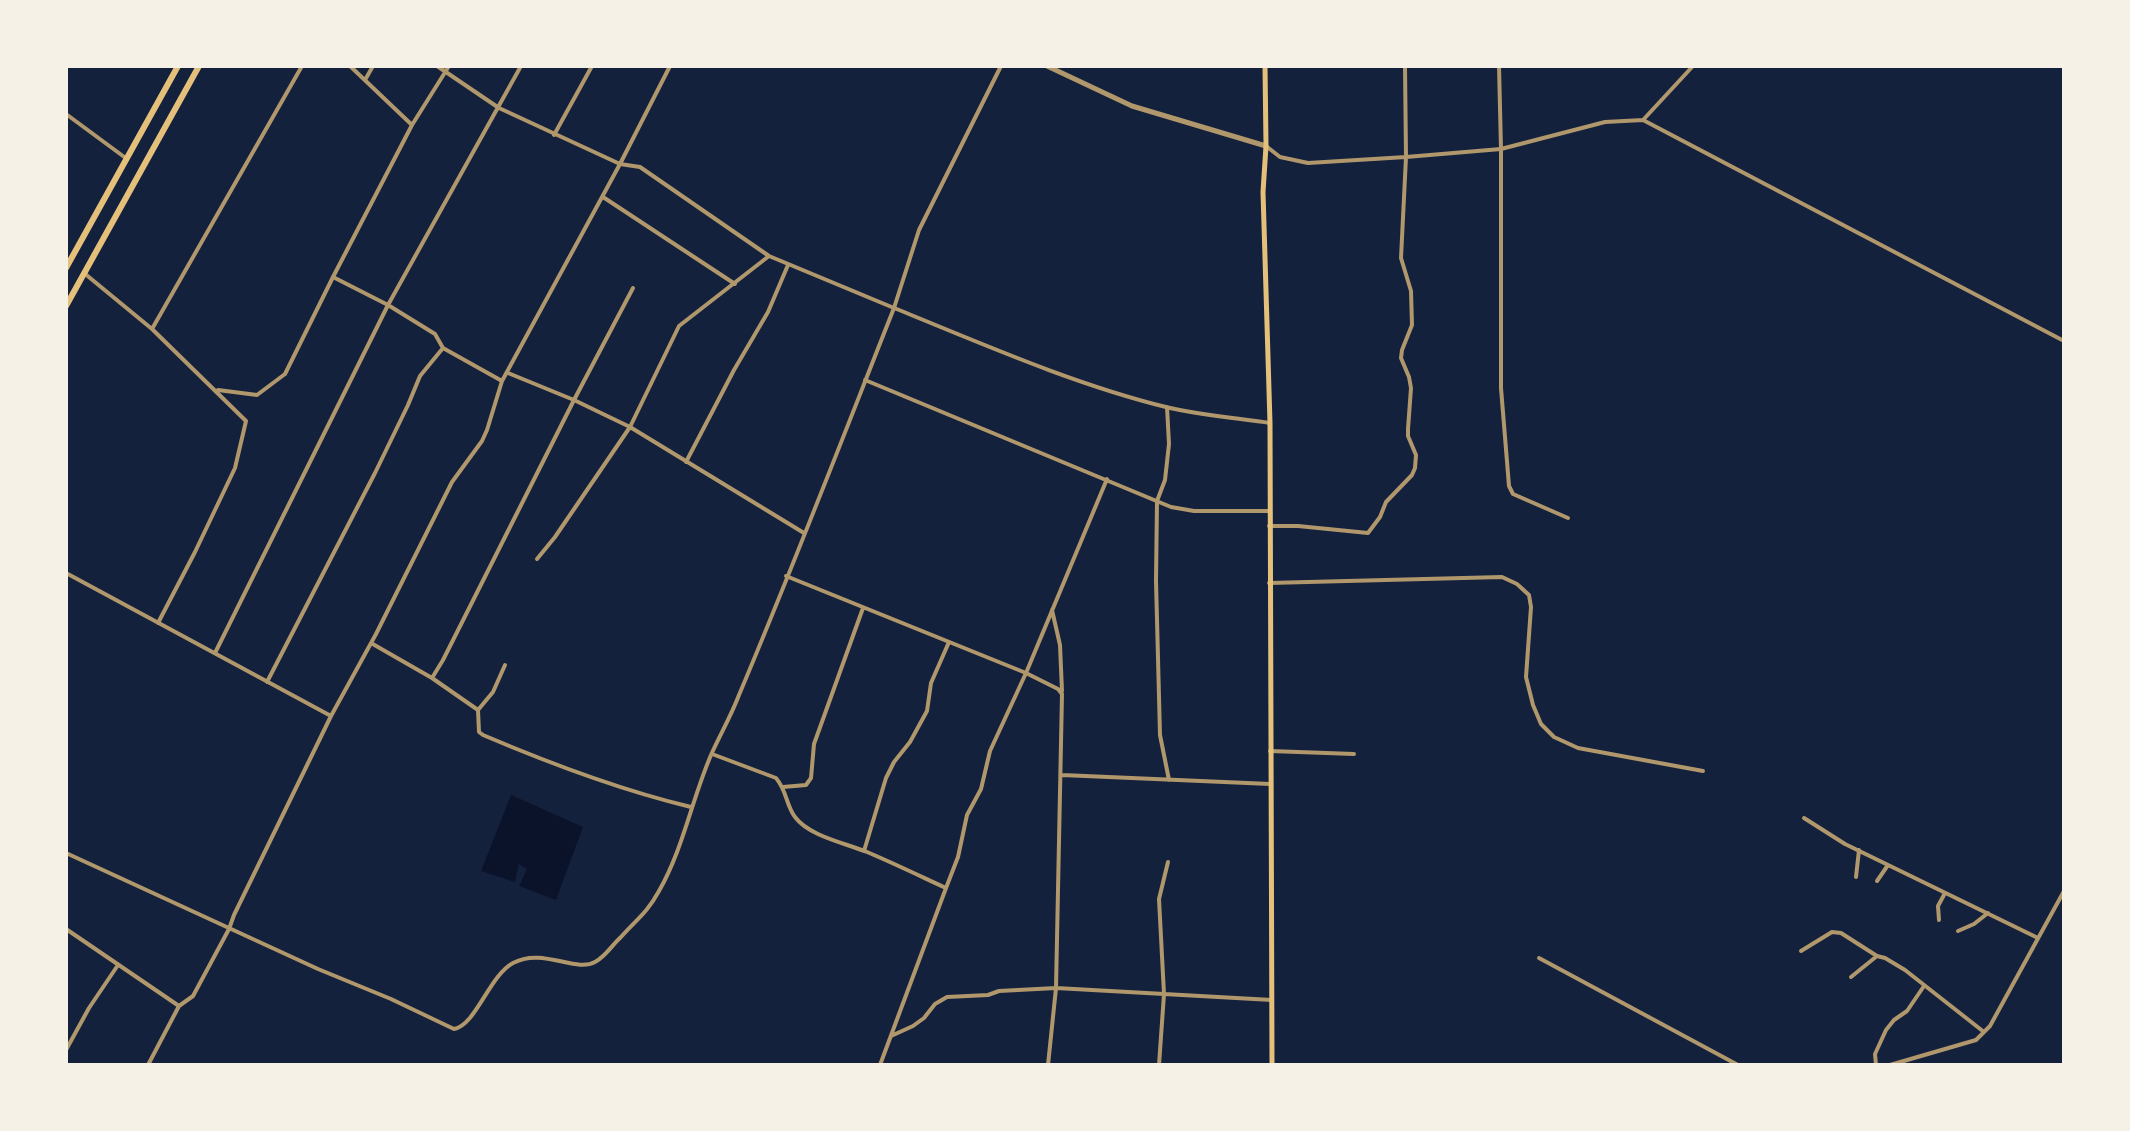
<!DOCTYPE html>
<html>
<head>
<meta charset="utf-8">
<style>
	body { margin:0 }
	#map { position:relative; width:2130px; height:1131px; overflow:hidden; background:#14213d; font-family:Overpass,sans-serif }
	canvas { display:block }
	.frame { position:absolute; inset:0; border:68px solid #f6f1e7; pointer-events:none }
</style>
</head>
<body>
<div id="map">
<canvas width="2130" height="1131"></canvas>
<div class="frame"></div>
</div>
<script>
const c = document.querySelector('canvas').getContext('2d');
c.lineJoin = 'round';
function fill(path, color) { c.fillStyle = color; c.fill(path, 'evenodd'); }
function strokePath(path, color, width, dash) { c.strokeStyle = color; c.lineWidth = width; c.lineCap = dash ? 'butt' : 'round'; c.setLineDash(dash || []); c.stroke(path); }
fill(new Path2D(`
	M511 795 583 827 556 900 519 886 527 869 519 864 515 882 481 871Z`), '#0b132b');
strokePath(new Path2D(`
	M350 66 412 125
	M1001 66 919 230 894 308C983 344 1073 384 1166 407 1200 415 1235 418 1270 423
	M1499 66 1501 149V388L1509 486 1513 494 1568 518
	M365 80 373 66
	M66 114 127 159
	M1643 120 1693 66
	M554 135 592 66
	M1266 146 1280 157 1308 163 1406 157 1501 149 1605 122 1643 120 2064 341
	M603 197 735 284
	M84 273 152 329 246 421 235 468 195 552 158 623
	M333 277 388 305 435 334 443 348 502 381
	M152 329 302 66
	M508 373 574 400 630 427 804 533
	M865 380 1171 507 1194 511H1269
	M218 390 257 395 285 374 333 277 412 125 449 66
	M1167 407 1169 444 1165 480 1157 501 1156 581 1160 735 1169 780
	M686 462 734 370 768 312 788 265
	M1269 526H1298L1368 533 1380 517 1386 502 1412 475 1415 468 1416 455 1408 436V429L1411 388 1409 377 1401 358 1402 350 1412 325 1411 291 1401 258 1406 157 1405 66
	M537 559 555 537 630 427 679 326 769 256
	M66 573 331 716
	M786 576 1026 673 1058 689 1062 694 1056 988 1048 1065
	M1269 583 1502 577 1517 584 1529 595 1531 607 1526 677 1533 705 1541 724 1554 737 1578 748 1703 771
	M1052 610 1060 645 1062 691
	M371 643 432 678 478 710
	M215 653 388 305 521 66
	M505 665 493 692 478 710 479 732 483 735C551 764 620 790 691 807
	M432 678 443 660 574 400 633 288
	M267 682 375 473 408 405 420 376 443 348
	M1270 751 1354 754
	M712 754 776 778C787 791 786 805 795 817 809 836 845 843 867 852 893 863 920 876 946 888L958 857 967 815 981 789 990 751 1026 673 1107 479
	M1062 775 1270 784
	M783 787 806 785 811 778 814 744 863 608
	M1804 818 1845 844 2038 938
	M864 851 886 778 894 762 910 742 927 711 931 683 949 642
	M66 853 318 969 391 999 454 1029C476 1025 489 976 513 963 542 947 576 973 595 962 606 956 612 945 621 937 637 919 647 913 659 891 683 849 692 799 711 755 720 735 731 716 739 695 793 567 843 437 894 308L769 256 640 167 620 164 499 108 437 66
	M1856 877 1859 850
	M1877 881 1888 865
	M1939 920 1938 906 1945 893
	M66 929 179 1006
	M1958 931 1974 924 1988 913
	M1801 951 1832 932 1841 933 1877 956 1885 958 1905 970 1984 1032
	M1539 958 1738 1065
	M1851 977 1877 956
	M891 1036 913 1026 924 1018 935 1004 947 997 988 995 999 991 1056 988 1272 1000
	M66 1050 89 1008 118 965
	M148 1065 179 1006 193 996 229 929 234 915 331 716 376 634 452 482 482 441 487 430 502 381 620 164 670 66
	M880 1065 946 888
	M1159 1065 1164 994 1159 899 1168 862
	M1876 1065 1875 1054 1886 1030 1894 1020 1907 1011 1924 986
	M1890 1065 1976 1040 1990 1026 2064 891`), '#b1986c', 4);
strokePath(new Path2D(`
	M1047 66 1132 106 1266 146`), '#b1986c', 5);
strokePath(new Path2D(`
	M1265 66 1266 146 1263 192 1270 423 1272 1065`), '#e5c07b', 5);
strokePath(new Path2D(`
	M66 268 178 66
	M66 306 199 66`), '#e5c07b', 6);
</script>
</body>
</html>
